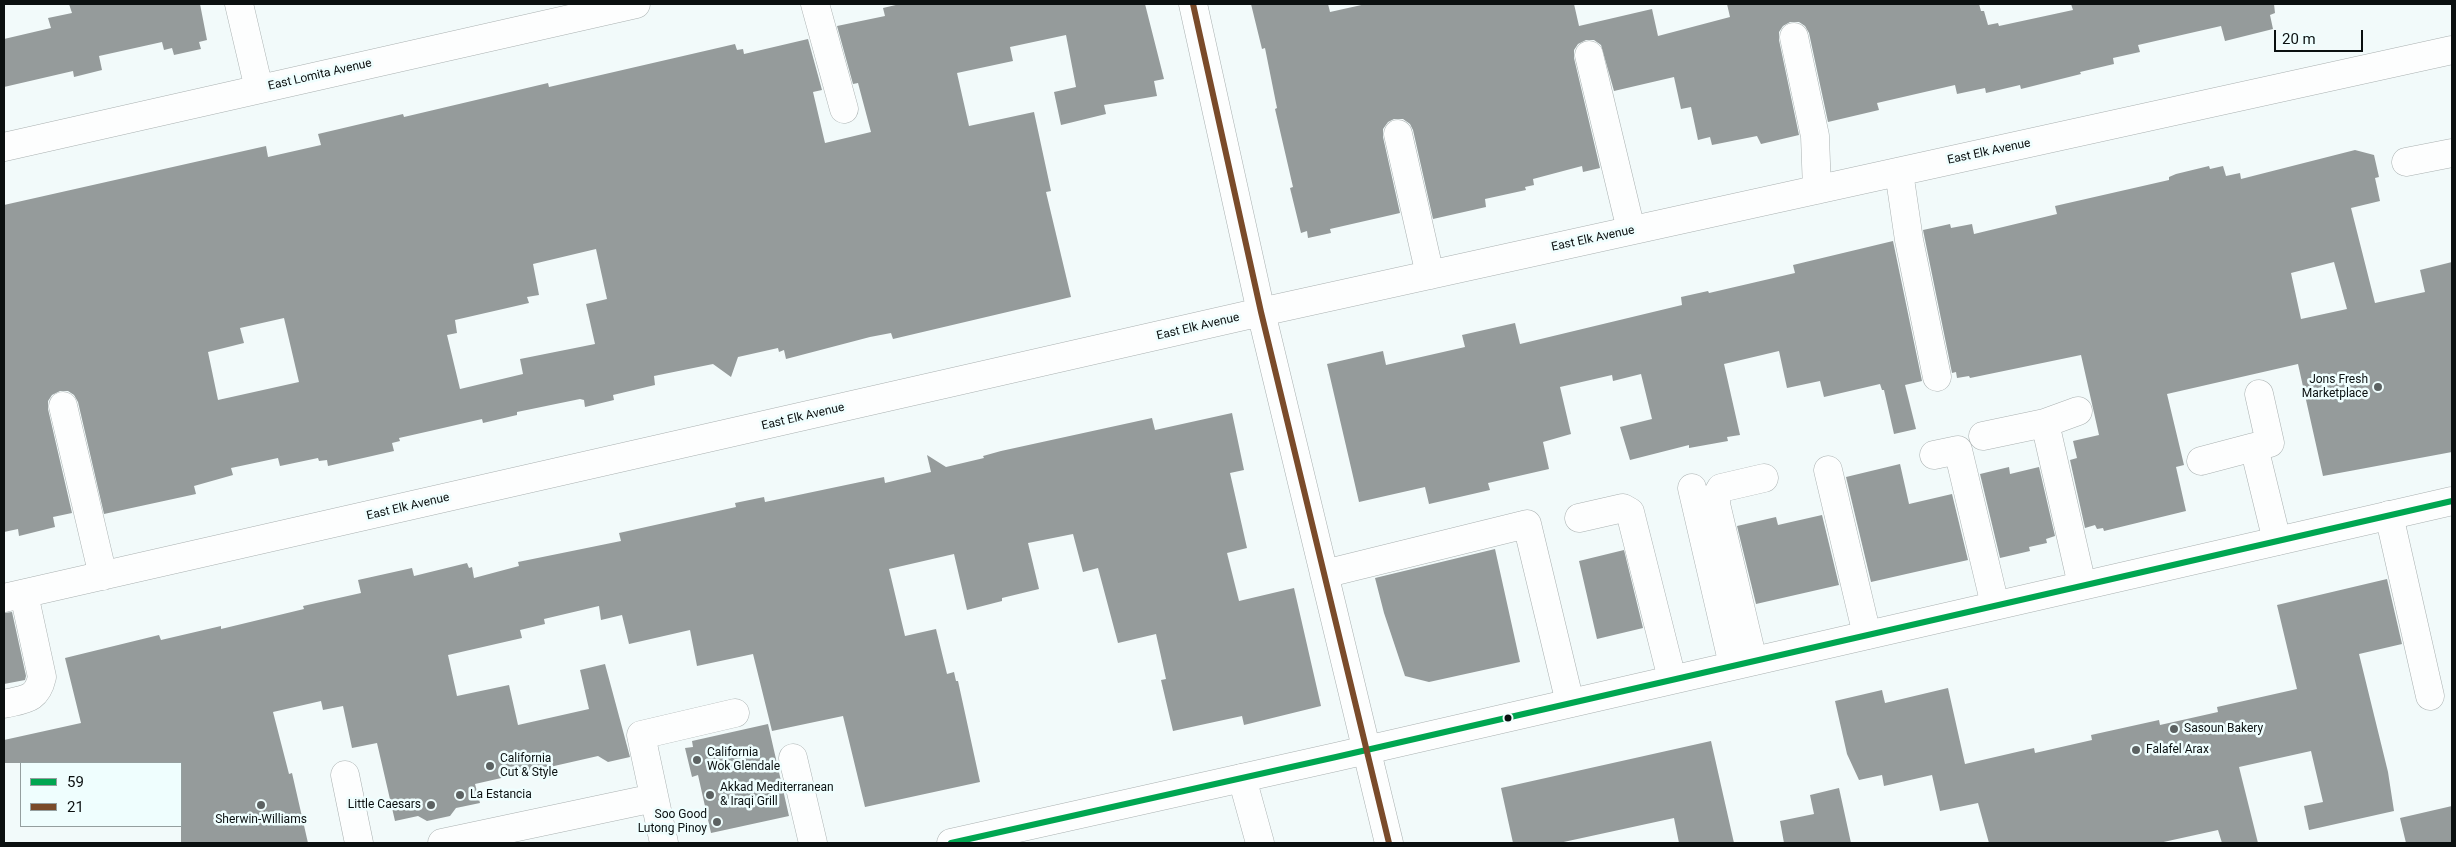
<!DOCTYPE html>
<html>
<head>
<meta charset="utf-8">
<style>
	body { margin:0 }
	#map { position:relative; width:2456px; height:847px; overflow:hidden; background:#f2fafa; font-family:Roboto,sans-serif }
	canvas { display:block }
	.frame { position:absolute; inset:0; border:5px solid #0b1010; pointer-events:none }
	.legend { position:absolute; left:20px; top:762px; width:162px; height:65px; box-sizing:border-box; background:#effefe; border:1px solid #949f9f; margin:0; padding:6px 9px; list-style:none; font-size:15px; color:#0b1010 }
	.legend li { display:flex; align-items:center; gap:10px; height:25px }
	.legend b { width:25px; border:1px solid #949f9f }
	.scale { position:absolute; left:2274px; top:30px; width:89px; height:22px; box-sizing:border-box; border:2px solid #0b1010; border-top:0; padding-left:6px; font-size:15px; line-height:18px; white-space:nowrap; color:#0b1010; -webkit-text-stroke:4px #effefe; paint-order:stroke }
</style>
</head>
<body>
<div id="map">
<canvas width="2456" height="847"></canvas>
<div class="frame"></div>
<ul class="legend">
<li><b style="height:6px;background:#00a651"></b>59</li>
<li><b style="height:6px;background:#7a4b2a"></b>21</li>
</ul>
<div class="scale">20 m</div>
</div>
<script>
const c = document.querySelector('canvas').getContext('2d');
c.lineJoin = 'round';
function fill(path, color) { c.fillStyle = color; c.fill(path, 'evenodd'); }
function strokePath(path, color, width, dash) { c.strokeStyle = color; c.lineWidth = width; c.lineCap = dash ? 'butt' : 'round'; c.setLineDash(dash || []); c.stroke(path); }
function drawText(font, color, halo, rows, align = 'center') {
  c.font = font + ' Roboto,sans-serif'; c.lineWidth = 5; c.setLineDash([]); c.textBaseline = 'middle'; c.strokeStyle = halo; c.fillStyle = color; for (const [text, x, y, turn = 0] of rows) {
    c.save(); c.translate(x, y); c.rotate((+turn || 0) * Math.PI / 180); c.textAlign = isNaN(turn) ? turn : align; if (halo) c.strokeText(text, 0, 0); c.fillText(text, 0, 0); c.restore();
  }
}
fill(new Path2D(`
	M69 4H200L207 40 199 42 201 49 174 55 172 48 164 50 162 42 99 56 102 70 74 77 73 71 4 87V39L51 28 48 18 72 13Z
	M900 4H1145L1164 79 1154 81 1157 96 1104 105 1106 114 1061 125 1054 92 1076 87 1066 35 1010 47 1013 61 957 73 969 126 1034 112 1051 191 1046 192 1071 297 893 339 891 333 870 337 786 359 784 350 779 352 778 348 738 357 731 377 713 364 654 376 655 385 613 395 614 400 585 407 584 400 580 399 517 412V415L483 423 482 419 430 431 399 438 400 441 392 443 394 451 328 466 327 460 319 461 318 458 280 466 278 458 231 468 233 475 194 486 196 494 104 514 78 402 74 395 68 391H60L52 395 48 401V409L72 513 53 517 55 527 19 536 18 529 4 532V205L266 146 268 157 321 145 318 134 403 114 404 117 548 83 549 87 735 44 737 50 743 49 744 54 808 39 822 90 813 92 825 143 871 132 858 83 853 84 837 26 885 16 883 8ZM596 249 607 299 586 304 595 344 520 359 523 374 460 389 447 335 457 333 455 320 529 303 527 297 539 295 533 264ZM284 318 299 382 218 400 208 352 244 343 240 328Z
	M1251 4H1328L1330 12 1366 4H1574L1579 26 1652 9 1658 36 1730 17 1727 4H1979L1981 11H1984L1988 25 1998 23 1999 26 2073 10 2071 4H2274L2275 13 2270 15 2273 29 2225 41 2221 26 2138 45 2140 52 2113 58 2114 64 2080 72 2081 74 2021 89 2020 85 1986 93 1985 88 1957 94 1955 85 1877 103 1879 110 1828 122 1809 33 1805 26 1799 22H1790L1783 26 1779 32V40L1799 135 1761 144 1757 136 1712 145 1710 137 1698 140 1691 107 1681 109 1674 77 1614 91 1601 45 1594 40H1586L1578 44 1574 50V58L1600 168 1583 172 1582 166 1533 179 1534 185 1525 187 1526 190 1485 199 1486 207 1433 219 1413 130 1410 124 1403 119H1394L1388 122 1383 129V137L1400 213 1330 229 1331 233 1308 238 1307 231 1301 233 1290 188 1293 187 1275 109 1277 108 1265 48 1262 49Z
	M2355 150 2374 155 2379 177 2375 178 2380 201 2351 208 2375 303 2425 292 2420 270 2452 262V452L2323 476 2298 364 2167 394 2184 465 2176 467 2186 511 2104 531 2103 528 2097 529 2095 525 2085 528 2070 460 2077 458 2073 441 2099 435 2081 355 1970 378 1969 376 1957 378 1956 372 1952 373 1923 230 1950 224 1951 228 1972 224 1974 234 2057 214 2055 206 2169 180V177L2176 174 2209 166 2210 169 2223 166 2226 176 2240 173 2241 179ZM2334 262 2347 309 2301 319 2291 273Z
	M1893 241 1922 381 1905 385 1916 429 1894 434 1884 390H1882L1880 384 1824 397 1820 381 1787 388 1779 351 1724 364 1740 435 1727 437 1728 441 1689 448V445L1630 460 1620 427 1652 419 1641 374 1613 381 1612 375 1560 387 1571 434 1543 442 1549 469 1488 483 1490 490 1429 504 1425 487 1359 502 1327 364 1383 351 1386 365 1465 347 1462 335 1515 323 1520 344 1682 305 1681 297 1708 291 1709 293 1795 273 1793 265Z
	M1232 413 1244 470 1230 473 1247 548 1227 553 1239 601 1294 588 1321 706 1244 725 1242 716 1173 731 1161 680 1166 679 1156 634 1118 643 1098 568 1083 572 1073 534 1028 543 1039 589 1002 598V601L967 610 954 554 889 569 905 636 936 629 947 674 954 672 956 681H958L980 782 865 807 843 716 772 731 753 654 697 666 690 630 629 644 622 615 601 620 599 606 544 619 545 624 520 630 522 638 448 655 457 696 509 685 518 725 589 709 580 670 605 664 630 757 608 762 598 756 475 784 480 803 456 808 450 816 427 821 418 816 395 821 377 743 352 748 343 706 323 710 321 701 273 712 289 774 292 773 308 843H181V763H4V740L81 723 65 658 159 635 161 640 221 626V629L304 609 303 606 361 593 358 580 412 568 414 576 467 563 469 568 472 567 474 578 519 566 518 562 621 541 619 533 736 507 735 503 764 497 765 502 884 477 885 483 931 472 927 455 946 467 984 458 983 456 1001 451 1152 418 1155 430Z
	M1900 464 1909 504 1952 494 1968 560 1871 582 1846 477Z
	M2009 467 2010 474 2039 467 2055 536 2046 539 2047 543 2029 547 2030 551 2000 558 1980 474Z
	M1822 515 1839 585 1756 604 1737 526 1776 517 1778 525Z
	M1495 549 1520 662 1429 682 1405 676 1384 613 1375 578Z
	M1624 550 1643 628 1597 639 1579 561Z
	M2387 579 2402 644 2359 654 2388 772 2394 811 2309 830 2304 806 2323 802 2311 751 2239 767 2258 843H2222L2218 830 2159 843H1989L1978 803 1940 811 1932 775 1884 786 1882 775 1859 780 1847 754 1835 701 1882 690 1885 703 1948 688 1965 764 2034 748 2035 753 2092 740 2091 735 2159 720 2160 725 2218 712 2217 707 2297 689 2277 605Z
	M12 612 26 676 25 680 4 684V613Z
	M768 724 789 816 711 833 698 775 692 777 685 748 693 747 692 741Z
	M1711 741 1734 843H1679L1674 818 1559 843H1513L1501 788Z
	M1839 788 1851 843H1784L1780 821 1814 814 1810 795Z
	M2452 806V843H2406L2400 818Z`), '#959b9b');
const minor = new Path2D(`
	M239 4 259 89
	M815 4 844 109
	M1193 4 1261 312 1389 843
	M1794 37 1815 136 1817 190
	M1589 55 1631 230
	M1398 134 1430 275
	M4 147 636 4
	M2406 162 2452 153
	M1899 172 1909 240 1937 377
	M63 406 103 576
	M2045 423 2082 585
	M1983 436 2045 423 2078 411
	M2254 447 2270 443 2259 394
	M1934 455 1958 450 1995 605
	M2201 461 2254 447 2277 541
	M1828 470 1867 635
	M1692 488 1733 665
	M2389 515 2430 696
	M1579 518 1623 508 1630 512 1672 679
	M1324 574 1527 524 1570 703
	M4 598 1261 312 2452 50
	M1753 661 1716 504 1717 495 1721 488 1764 478
	M4 704C25 699 37 700 42 677L24 594
	M793 758 813 843
	M345 775 359 843
	M1242 778 1260 843
	M442 843 654 798
	M664 843 641 735 735 713`);
const major = new Path2D(`
	M951 843 1336 757 2452 501`);
strokePath(minor, '#aab1b1', 29);
strokePath(major, '#aab1b1', 29);
strokePath(minor, '#fdfefe', 28);
strokePath(major, '#fdfefe', 28);
strokePath(new Path2D(`
	M951 843 1336 757 2452 501`), '#00a651', 6);
strokePath(new Path2D(`
	M1193 4 1261 312 1389 843`), '#7a4b2a', 6);
for (const [x, y, r, color] of [
	[2378,387,5,"#5c6262"],
	[1508,718,4.5,"#0b1010"],
	[2174,729,5,"#5c6262"],
	[2136,750,5,"#5c6262"],
	[697,760,5,"#5c6262"],
	[490,766,5,"#5c6262"],
	[460,795,5,"#5c6262"],
	[710,795,5,"#5c6262"],
	[261,805,5,"#5c6262"],
	[431,805,5,"#5c6262"],
	[717,822,5,"#5c6262"]
]) { const dot = new Path2D(); dot.arc(x, y, r, 0, 2 * Math.PI); c.fillStyle = color; c.fill(dot); strokePath(dot, '#effefe', 2); }
drawText('12px', '#0b1010', '#effefe', [
	["East Lomita Avenue",320,75,-13],
	["East Elk Avenue",1989,152,-12],
	["East Elk Avenue",1593,239,-12],
	["East Elk Avenue",1198,327,-13],
	["East Elk Avenue",803,417,-13],
	["East Elk Avenue",408,507,-13]
]);
drawText('12px', '#0b1010', '#effefe', [
	["Jons Fresh",2368,380,"right"],
	["Marketplace",2368,394,"right"],
	["Sasoun Bakery",2184,729],
	["Falafel Arax",2146,750],
	["California",707,753],
	["Wok Glendale",707,767],
	["California",500,759],
	["Cut & Style",500,773],
	["Akkad Mediterranean",720,788],
	["& Iraqi Grill",720,802],
	["La Estancia",470,795],
	["Little Caesars",421,805,"right"],
	["Soo Good",707,815,"right"],
	["Lutong Pinoy",707,829,"right"],
	["Sherwin-Williams",261,820,"center"]
], 'left');
</script>
</body>
</html>
